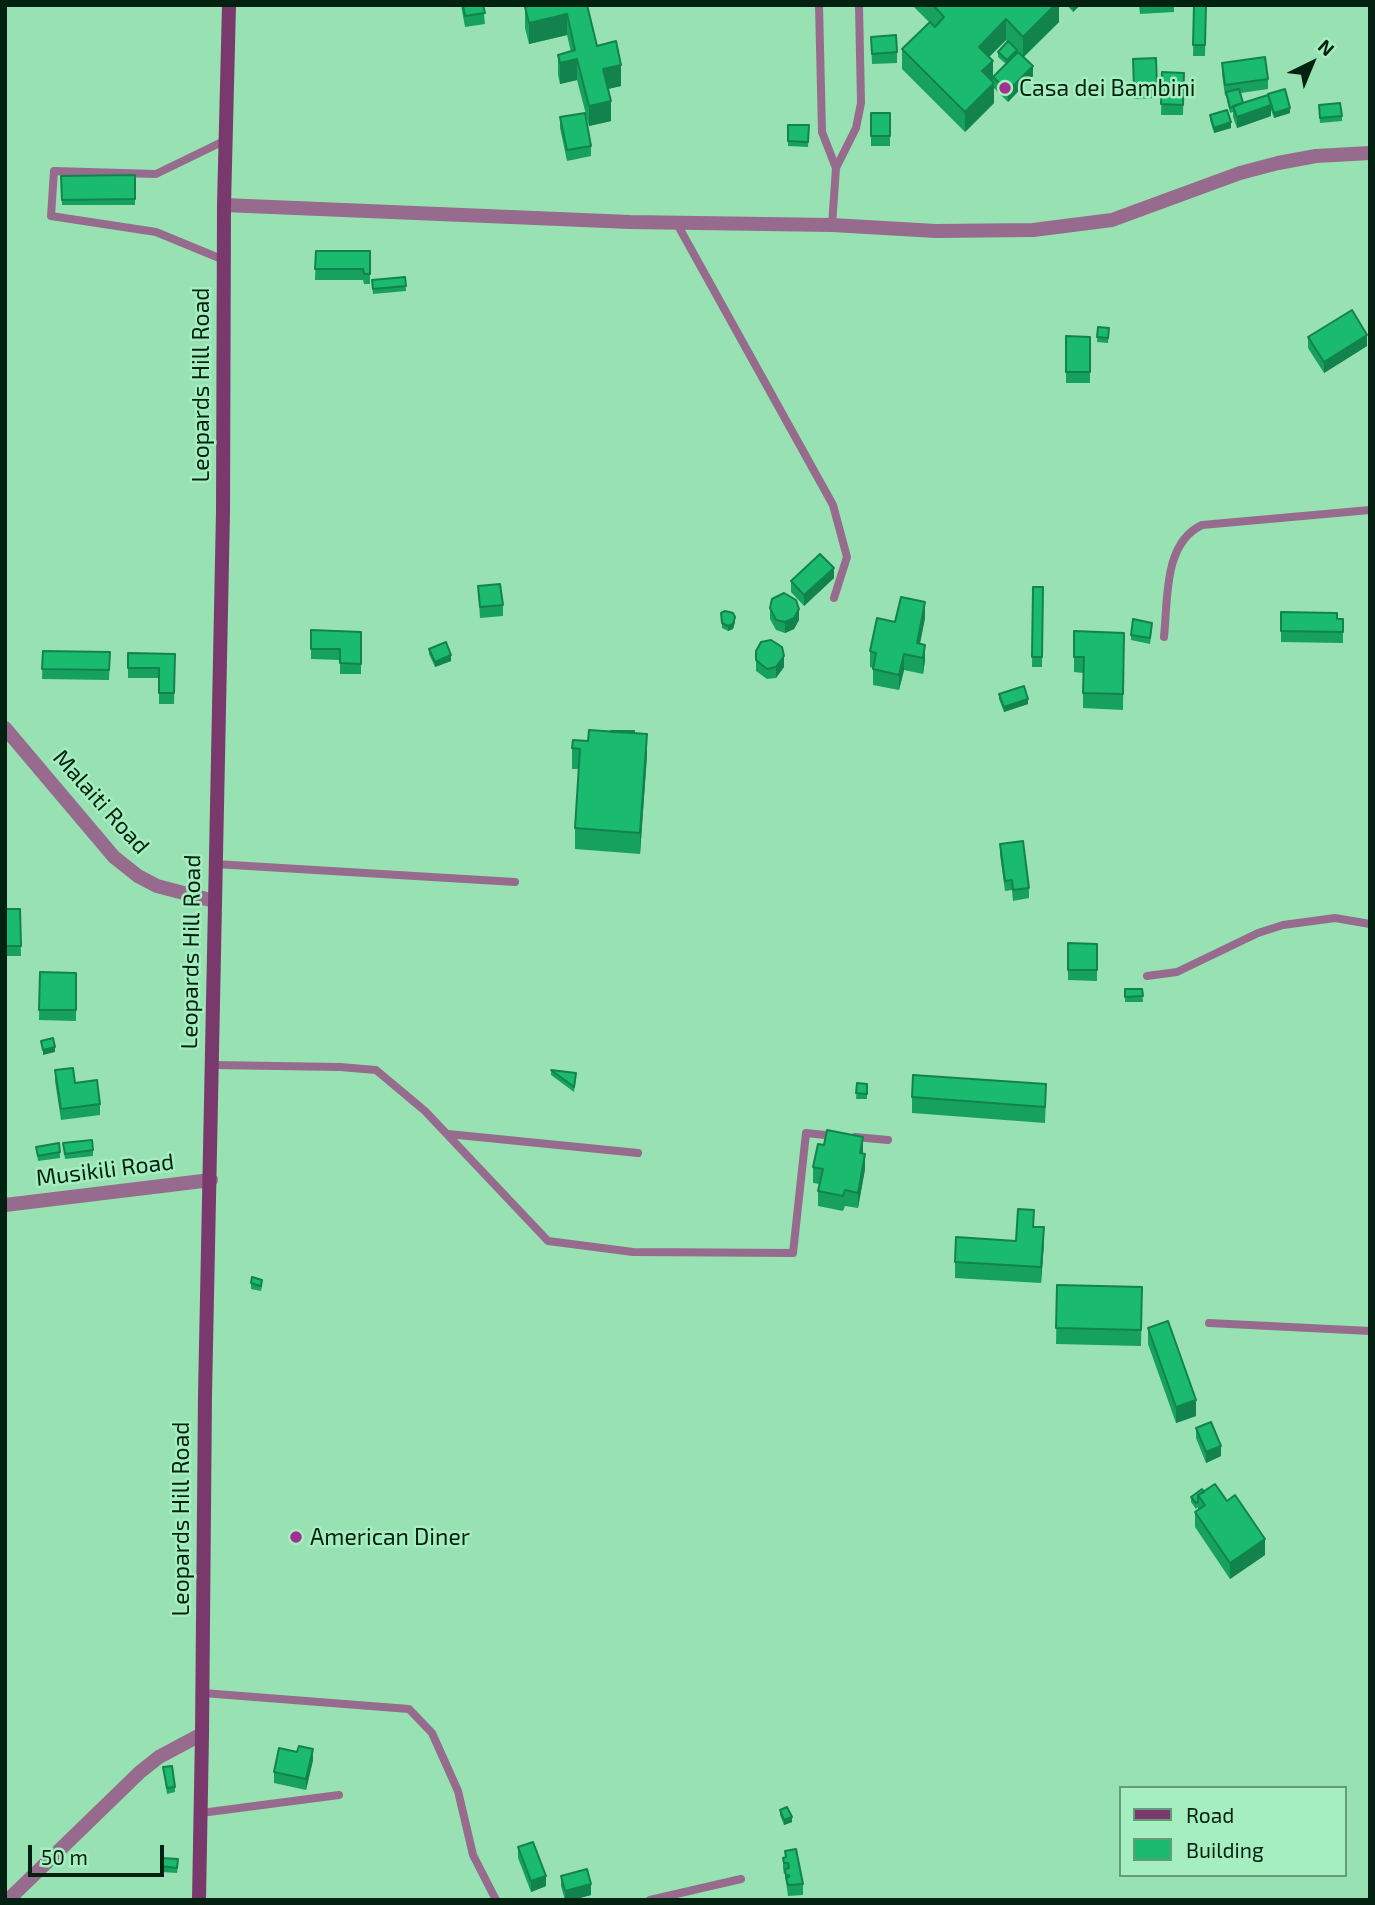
<!DOCTYPE html>
<html>
<head>
<meta charset="utf-8">
<style>
	body { margin:0 }
	#map { position:relative; width:1375px; height:1905px; overflow:hidden; background:#98e1b2; font-family:"Exo 2",sans-serif }
	canvas { display:block }
	.frame { position:absolute; inset:0; border:7px solid #032110; pointer-events:none }
	.legend { position:absolute; left:1119px; top:1786px; width:228px; height:91px; box-sizing:border-box; background:#a5eebf; border:2px solid #649c79; margin:0; padding:9px 12px; list-style:none; font-size:21px; color:#032110 }
	.legend li { display:flex; align-items:center; gap:14px; height:35px }
	.legend b { width:35px; border:2px solid #649c79 }
	.north { position:absolute; left:1277px; top:28px; width:70px; height:70px; -webkit-text-stroke:5px #a5eebf; paint-order:stroke; rotate:43deg; font-size:19px; font-weight:700; line-height:28px; text-align:center; color:#032110 }
	.north::after { content:''; display:block; margin:auto; width:24px; height:32px; background:#032110; clip-path:polygon(50% 0,100% 100%,50% 72%,0 100%) }
	.scale { position:absolute; left:28px; top:1845px; width:136px; height:32px; box-sizing:border-box; border:4px solid #032110; border-top:0; padding-left:9px; font-size:21px; line-height:24px; white-space:nowrap; color:#032110; -webkit-text-stroke:5px #a5eebf; paint-order:stroke }
</style>
</head>
<body>
<div id="map">
<canvas width="1375" height="1905"></canvas>
<div class="frame"></div>
<ul class="legend">
<li><b style="height:9px;background:#7a396d"></b>Road</li>
<li><b style="height:19px;background:#1bbb6f"></b>Building</li>
</ul>
<div class="north">N</div>
<div class="scale">50 m</div>
</div>
<script>
const c = document.querySelector('canvas').getContext('2d');
c.lineJoin = 'round';
function strokePath(path, color, width, dash) { c.strokeStyle = color; c.lineWidth = width; c.lineCap = dash ? 'butt' : 'round'; c.setLineDash(dash || []); c.stroke(path); }
function fill(path, color) { c.fillStyle = color; c.fill(path, 'evenodd'); }
function drawText(font, color, halo, rows, align = 'center') {
  c.font = font + ' "Exo 2",sans-serif'; c.lineWidth = 5; c.setLineDash([]); c.textBaseline = 'middle'; c.strokeStyle = halo; c.fillStyle = color; for (const [text, x, y, turn = 0] of rows) {
    c.save(); c.translate(x, y); c.rotate((+turn || 0) * Math.PI / 180); c.textAlign = isNaN(turn) ? turn : align; if (halo) c.strokeText(text, 0, 0); c.fillText(text, 0, 0); c.restore();
  }
}
strokePath(new Path2D(`
	M819 5 822 132 836 168 832 225
	M836 168 856 128 861 103 859 5
	M676 222 833 505 847 557 834 598
	M224 260 156 232 51 216 54 171 156 174 226 140
	M1164 637C1168 601 1163 543 1202 525L1370 510
	M215 864 515 882
	M1147 976 1177 972 1258 933 1283 925 1335 918 1370 924
	M212 1065 340 1067 376 1070 425 1111 548 1241 633 1252 793 1253 806 1133 835 1136
	M448 1134 638 1153
	M855 1137 888 1140
	M1209 1323 1370 1331
	M203 1693 409 1709 432 1733 458 1791 473 1855 496 1900
	M201 1813 339 1795
	M650 1900 741 1879`), '#976b8d', 8);
strokePath(new Path2D(`
	M224 205 630 222 832 225 936 231 1033 230 1112 220 1240 173 1278 163 1316 156 1370 153
	M5 728 114 857 138 876 157 886 214 901
	M5 1205 211 1180
	M8 1900 140 1772 159 1757 202 1734`), '#976b8d', 14);
strokePath(new Path2D(`
	M199 1900 202 1734 205 1395 223 512 224 205 229 5`), '#7a396d', 14);
fill(new Path2D(`
	M461 5H483L485 24 465 27Z
	M587 5 597 46 621 86 608 89 611 121 589 126 577 80 560 84 558 75V55L571 52 567 35 529 44 525 28V7Z
	M912 5H1059V22L1024 57 1033 76 1008 102 994 88V103L965 132 902 69V49L929 22ZM1006 40 1008 42 998 52V57L1006 64 993 77V82L989 57Z
	M1067 5H1080L1073 12Z
	M1139 5H1174V12L1140 14Z
	M1194 5H1206L1205 56H1193Z
	M871 37 897 52V63L872 64Z
	M1156 58 1157 98 1134 99 1133 59Z
	M1222 63 1268 79V89L1241 93 1243 103 1268 95 1290 113 1274 118 1271 110V116L1237 128 1233 117V112L1230 113 1226 95 1225 96 1222 74Z
	M1162 72 1184 73 1183 115H1161Z
	M1319 105 1342 116V121L1320 123Z
	M871 113H890V146H871Z
	M1210 115 1231 128 1214 133 1210 120Z
	M560 117 591 146V156L567 161 560 128Z
	M788 125H809L808 147 788 146Z
	M135 175V205H62L61 176Z
	M316 251H370V284H364L363 280H315Z
	M405 277 406 291 373 294 372 280Z
	M1098 327 1109 328 1108 343 1097 342Z
	M1066 336 1090 337V383H1066Z
	M1308 337 1367 346 1324 373 1308 348Z
	M834 578 804 606 791 592V581Z
	M478 586 503 605V616L480 618Z
	M1033 587H1043L1042 667H1032Z
	M770 608 799 620 794 629 785 633 776 630 770 619Z
	M1281 612 1343 619V643L1281 642Z
	M721 613 735 622 733 629 728 631 722 628Z
	M925 618 920 643 925 660 923 674 904 670 899 690 873 685V668L870 667V651L895 622Z
	M1152 628 1150 644 1131 640V635Z
	M311 630 361 632V674H340V660L311 659Z
	M1074 631 1124 633 1123 710 1083 708V673L1074 672Z
	M429 649 451 661 435 667 429 654Z
	M43 651 110 652 109 680 42 679Z
	M756 651 784 667 776 678 767 679 756 671Z
	M128 653 175 654 174 704H159V678H128Z
	M999 694 1028 704 1004 712 999 699Z
	M634 733 647 755 640 854 575 849V828L579 769H572V748L588 741Z
	M1000 844 1029 888V898L1013 901 1012 890 1005 891 1000 855Z
	M5 909H20L21 956H5Z
	M1068 943 1097 944V981L1068 980Z
	M40 972 76 973V1021L39 1020Z
	M1125 989H1142L1143 1002H1125Z
	M55 1070 75 1083 100 1104V1115L61 1120 55 1081Z
	M551 1070 576 1078 574 1092 551 1075Z
	M857 1083 867 1084V1099H856Z
	M912 1097 1046 1100 1045 1123 912 1113Z
	M63 1143 93 1150V1156L65 1159Z
	M36 1147 60 1152V1158L38 1161Z
	M863 1153 865 1169 858 1208 845 1206 843 1211 818 1206V1191L820 1184 813 1183V1167Z
	M1034 1227 1044 1243 1041 1283 955 1278V1262L1016 1241Z
	M251 1283 262 1286 261 1291 251 1289Z
	M1057 1285 1142 1287 1141 1346 1056 1344Z
	M1148 1328 1196 1416 1176 1423 1148 1344Z
	M1196 1428 1221 1456 1206 1463 1196 1438Z
	M1202 1489 1265 1555 1230 1579 1195 1527V1512L1198 1510V1507L1196 1509 1191 1502V1497Z
	M313 1760 306 1790 274 1783V1772Z
	M163 1767 175 1787V1792L167 1794Z
	M780 1810 792 1822 784 1825 780 1815Z
	M518 1847 546 1886 531 1892 518 1858Z
	M785 1851 803 1884V1895L788 1896 785 1874H784L783 1868V1858L785 1857Z
	M162 1858 178 1865 177 1873 161 1872Z
	M561 1876 591 1895 572 1900H565L561 1886Z`), '#17a15f');
fill(new Path2D(`
	M1055 5H1059V22L1023 57V37Z
	M1073 5H1080L1073 12Z
	M567 14V35L529 44V23Z
	M1006 19V40L979 67V47Z
	M577 59V80L560 84V63Z
	M993 61V82L982 71Z
	M621 65V86L603 90V69Z
	M1033 66V76L1008 102V91Z
	M994 83V103L965 132V112Z
	M611 101V121L589 126V106Z
	M1271 105V116L1237 128V117Z
	M1290 108V113L1274 118V113Z
	M1231 122V128L1214 133V128Z
	M1367 335V346L1324 373V362Z
	M834 568V578L804 606V595Z
	M925 602V618L917 658V643Z
	M799 609V620L794 629 785 633V622Z
	M735 617V622L733 629 728 631V626Z
	M925 645V660L923 674V658Z
	M904 654V670L899 690V675Z
	M451 655V661L435 667V662Z
	M784 656V667L776 678V667Z
	M1028 699V704L1004 712V707Z
	M647 734V755L640 854V833Z
	M55 1047V1052L43 1055V1050Z
	M863 1137V1153H860Z
	M865 1154V1169L858 1208V1193Z
	M1044 1227V1243L1041 1283V1267Z
	M1196 1400V1416L1176 1423V1407Z
	M1221 1446V1456L1206 1463V1452Z
	M1265 1539V1555L1230 1579V1563Z
	M313 1749V1760L306 1790V1779Z
	M792 1817V1822L784 1825V1820Z
	M546 1876V1886L531 1892V1881Z
	M591 1884V1895L572 1900H565V1891Z`), '#13834e');
const building = new Path2D(`
	M463 5H483L485 13 465 16Z
	M533 5H587L597 46 616 41 621 65 603 69 611 101 589 106 577 59 560 63 558 55 575 50 567 14 529 23 525 7Z
	M933 5H1055L1023 37 1006 19 979 47 993 61 982 71 994 83 965 112 902 49 930 22 935 27 944 17Z
	M1194 5H1206L1205 45H1193Z
	M896 35 897 52 872 54 871 37Z
	M1008 41 1017 50 1007 60 998 52Z
	M1018 52 1033 66 1008 91 993 77Z
	M1265 57 1268 79 1225 85 1222 63Z
	M1156 58 1157 88H1134L1133 59Z
	M1162 72 1184 73 1183 105 1161 104Z
	M1239 89 1243 103 1230 108 1226 92Z
	M1285 89 1290 108 1274 113 1268 94Z
	M1268 95 1271 105 1237 117 1233 106Z
	M1340 103 1342 116 1320 118 1319 105Z
	M1227 110 1231 122 1214 128 1210 115Z
	M585 113 591 146 567 150 560 117Z
	M871 113H890V136H871Z
	M788 125H809L808 142 788 141Z
	M135 175V199L62 200 61 176Z
	M316 251H370V274H364L363 269H315Z
	M405 277 406 286 373 289 372 280Z
	M1352 310 1367 335 1324 362 1308 337Z
	M1098 327 1109 328 1108 338 1097 337Z
	M1066 336 1090 337V372H1066Z
	M820 554 834 568 804 595 791 581Z
	M500 584 503 605 480 607 478 586Z
	M1033 587H1043L1042 657H1032Z
	M784 593 796 600 799 609 794 618 785 622 776 620 770 608 772 599Z
	M901 597 925 602 917 643 925 645 923 658 904 654 899 675 873 669 876 653 870 651 877 618 895 622Z
	M725 611 733 613 735 617 733 624 728 626 722 623 721 613Z
	M1281 612 1337 613V619H1343V632L1281 631Z
	M1133 619 1152 623 1150 638 1131 635Z
	M311 630 361 632V664L340 663V649H311Z
	M1074 631 1124 633 1123 694 1083 693 1084 657H1074Z
	M771 640 782 647 784 656 776 667 767 669 756 660V651L761 642Z
	M446 642 451 655 435 662 429 649Z
	M43 651 110 652 109 670 42 669Z
	M128 653 175 654 174 693H159V668H128Z
	M1024 686 1028 699 1004 707 999 694Z
	M589 730 647 734 640 833 575 828 580 749 572 748 573 740 588 741Z
	M611 731H634V733L611 732Z
	M1023 841 1029 888 1013 890 1012 880 1005 881 1000 844Z
	M5 909H20L21 946H5Z
	M1068 943 1097 944V970H1068Z
	M40 972 76 973V1010H39Z
	M1125 989H1142L1143 996 1125 997Z
	M53 1038 55 1047 43 1050 41 1041Z
	M73 1068 75 1083 97 1080 100 1104 61 1109 55 1070Z
	M551 1070 576 1073 574 1087Z
	M913 1075 1046 1084 1045 1107 912 1097Z
	M857 1083 867 1084V1094L856 1093Z
	M827 1130 863 1137 860 1153 865 1154 858 1193 845 1190 843 1196 818 1191 823 1169 813 1167 818 1144 824 1145Z
	M92 1140 93 1150 65 1154 63 1143Z
	M59 1143 60 1152 38 1156 36 1147Z
	M1018 1209 1034 1210 1033 1227H1044L1041 1267 955 1262 956 1237 1016 1241Z
	M252 1277 262 1280 261 1286 251 1283Z
	M1057 1285 1142 1287 1141 1330 1056 1328Z
	M1168 1321 1196 1400 1176 1407 1148 1328Z
	M1211 1422 1221 1446 1206 1452 1196 1428Z
	M1215 1484 1227 1501 1235 1495 1265 1539 1230 1563 1195 1512 1205 1505 1198 1495Z
	M1202 1489 1204 1492 1198 1495V1502L1196 1503 1191 1497Z
	M299 1746 313 1749 306 1779 274 1772 279 1748 297 1752Z
	M172 1766 175 1787 167 1788 163 1767Z
	M787 1807 792 1817 784 1820 780 1810Z
	M533 1842 546 1876 531 1881 518 1847Z
	M796 1849 803 1884 788 1885 786 1878 789 1877V1875L786 1876 785 1869 789 1868 788 1863H784L783 1858 786 1857 785 1851Z
	M162 1858 178 1859 177 1868 161 1866Z
	M587 1869 591 1884 565 1891 561 1876Z`);
fill(building, '#1bbb6f');
strokePath(building, '#13834e', 2);
for (const [x, y, r, color] of [
	[1005,88,7,"#a1318e"],
	[296,1537,7,"#a1318e"]
]) { const dot = new Path2D(); dot.arc(x, y, r, 0, 2 * Math.PI); c.fillStyle = color; c.fill(dot); strokePath(dot, '#a5eebf', 2.5); }
drawText('23px', '#032110', '#a5eebf', [
	["Casa dei Bambini",1019,88],
	["American Diner",310,1537]
], 'left');
drawText('23px', '#032110', '#a5eebf', [
	["Leopards Hill Road",201,385,-90],
	["Malaiti Road",101,802,48],
	["Leopards Hill Road",191,952,-89],
	["Musikili Road",105,1170,-7],
	["Leopards Hill Road",181,1519,-90]
]);
</script>
</body>
</html>
